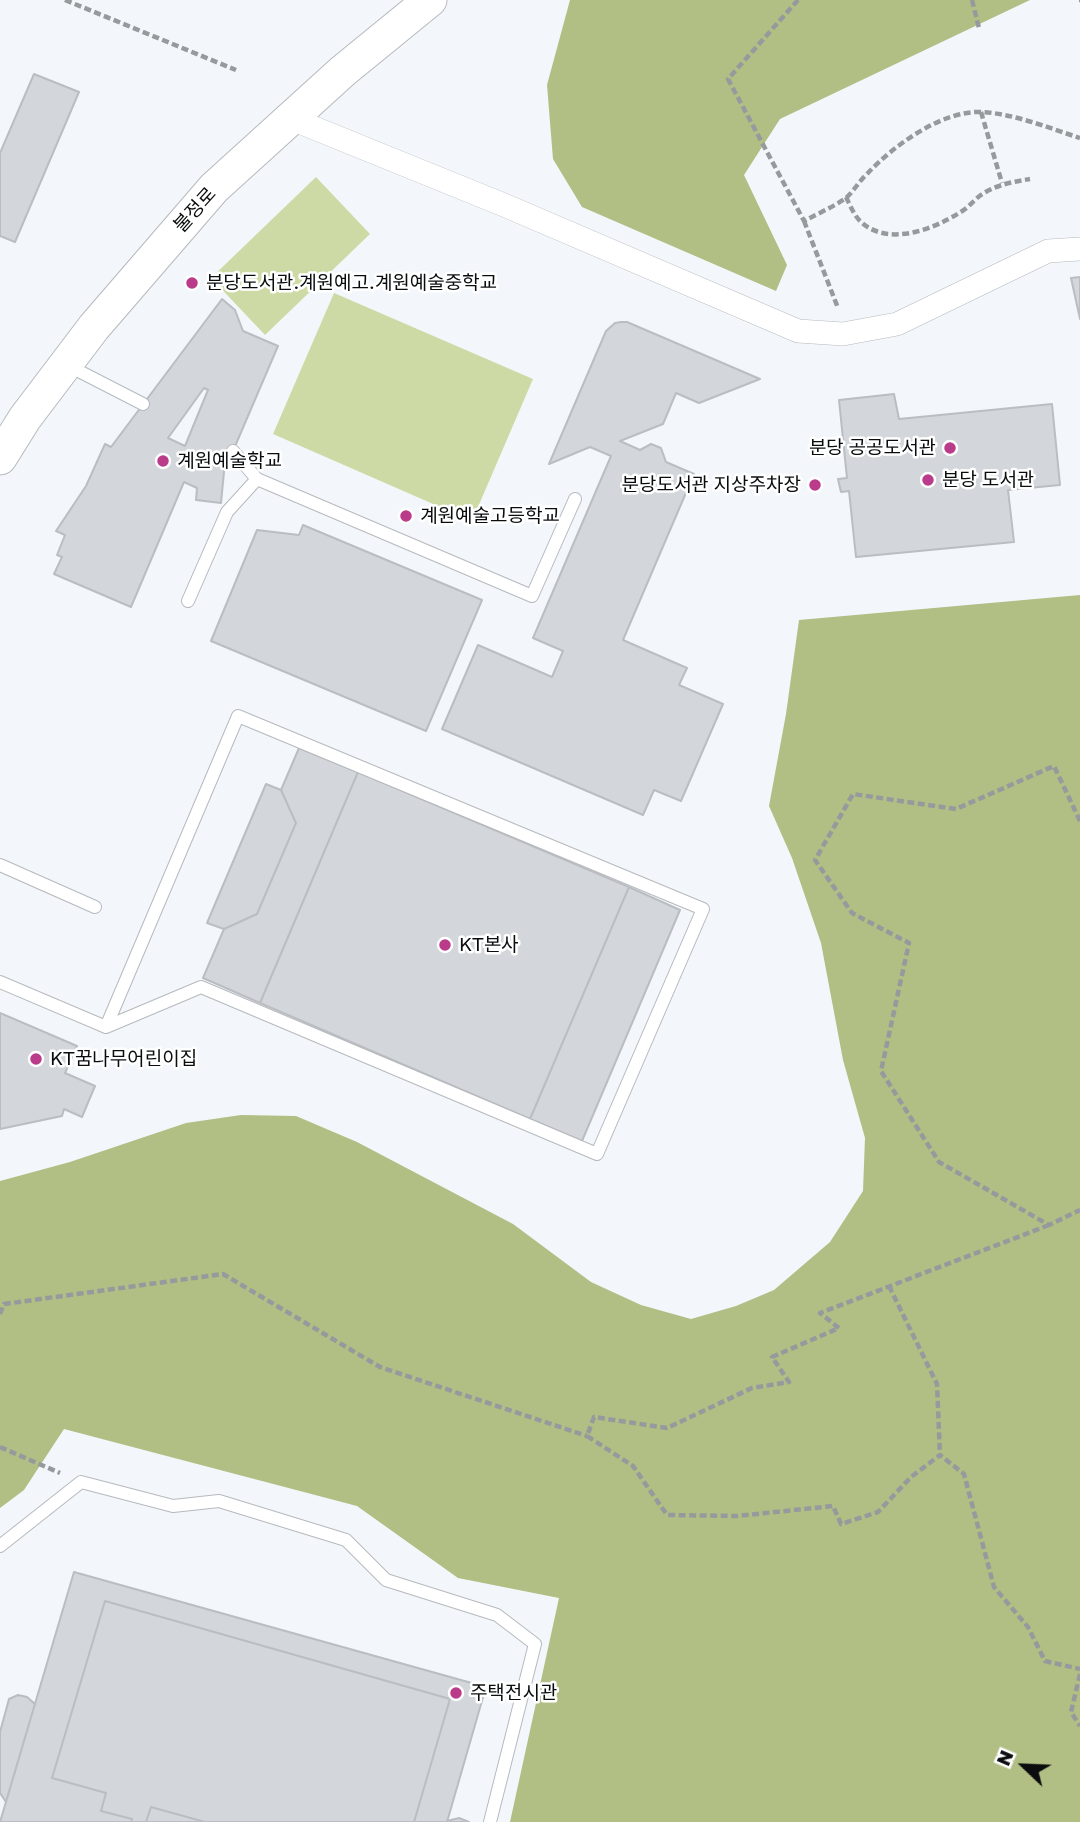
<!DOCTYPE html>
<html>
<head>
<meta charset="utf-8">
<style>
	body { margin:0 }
	#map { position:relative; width:1080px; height:1822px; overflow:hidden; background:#f3f7fb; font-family:"Golos Text",sans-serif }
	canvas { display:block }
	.north { position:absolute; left:989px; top:1731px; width:70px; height:70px; -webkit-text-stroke:5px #fff; paint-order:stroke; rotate:293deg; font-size:19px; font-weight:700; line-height:28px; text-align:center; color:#0a0c0d }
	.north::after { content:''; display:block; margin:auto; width:24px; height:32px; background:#0a0c0d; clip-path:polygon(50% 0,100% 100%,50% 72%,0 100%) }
</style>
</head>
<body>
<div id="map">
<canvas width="1080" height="1822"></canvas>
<div class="north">N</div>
</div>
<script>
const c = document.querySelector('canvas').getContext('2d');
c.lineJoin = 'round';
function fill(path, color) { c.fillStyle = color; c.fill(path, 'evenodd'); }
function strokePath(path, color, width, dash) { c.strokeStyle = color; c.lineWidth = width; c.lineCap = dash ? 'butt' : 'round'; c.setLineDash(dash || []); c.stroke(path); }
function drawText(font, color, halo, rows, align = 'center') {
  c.font = font + ' "Golos Text","Noto Sans KR",sans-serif'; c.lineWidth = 5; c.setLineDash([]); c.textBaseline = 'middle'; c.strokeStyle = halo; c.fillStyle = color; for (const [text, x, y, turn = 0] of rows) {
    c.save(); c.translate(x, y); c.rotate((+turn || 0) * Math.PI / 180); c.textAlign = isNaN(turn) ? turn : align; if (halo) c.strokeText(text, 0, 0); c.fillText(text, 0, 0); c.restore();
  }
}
fill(new Path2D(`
	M316 177 370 234 265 335 211 278Z
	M334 293 533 379 472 521 273 434Z`), '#cedaa5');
fill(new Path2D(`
	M570 0H1030L780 119 744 175 787 265 776 291 582 207 553 159 547 85Z
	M1080 595V1822H510L559 1598 458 1578 357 1506 64 1429 24 1490 0 1508V1181L70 1162 186 1123 241 1115 296 1116 357 1142 513 1224 591 1282 641 1305 691 1319 736 1306 774 1290 830 1242 863 1191 865 1138 843 1060 821 943 792 858 769 806 786 714 799 620Z`), '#b1be84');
const building = new Path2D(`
	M34 74 79 92 15 242 0 236V153Z
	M1080 277V319L1071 278Z
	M222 299 235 310 243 331 278 346 224 472 221 503 196 500 197 488 184 482 131 607 54 574 62 557 57 555 65 535 56 531 86 486 105 444 111 447ZM204 388 208 390 185 446 168 438Z
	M621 322H627L760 379 699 403 676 393 663 424 620 441 640 450 651 444 661 448 666 462 694 474 623 640 687 668 679 685 723 704 681 801 654 790 643 815 442 729 478 645 552 677 563 651 533 638 611 456 590 447 549 464 606 331 615 323Z
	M894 394 899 419 1052 404 1060 485 1008 490 1014 542 856 557 849 491 841 492 838 479 847 478 839 400Z
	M303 525 482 600 426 731 211 641 257 530 299 535Z
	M299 748 358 772 260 1003 203 978 224 929 257 914 296 823 281 790Z
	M358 772 629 887 530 1119 260 1003Z
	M266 784 281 790 296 823 257 914 224 929 207 923Z
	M629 887 680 910 582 1141 530 1119Z
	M0 1013 77 1046 65 1073 95 1086 82 1117 64 1109 62 1116 0 1129Z
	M74 1572 486 1687 447 1822H414L450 1699 105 1601 52 1778 106 1793 101 1811 132 1819 131 1822H0Z
	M105 1601 450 1699 414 1822H205L151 1807 146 1822H131L132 1819 101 1811 106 1793 52 1778Z
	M18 1695 27 1697 35 1704 6 1802 0 1793V1732L9 1699Z
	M151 1807 205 1822H146Z
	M459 1818 469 1822H447V1821Z`);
fill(building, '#d3d6da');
strokePath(building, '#babdc1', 2);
const service = new Path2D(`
	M67 365 143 404
	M233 451 257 479 532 596 575 499
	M188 601 227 512 257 479
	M0 865 95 907
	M0 982 106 1027 201 987 597 1154 703 909 238 716 106 1027
	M0 1546 81 1482 173 1506 219 1501 346 1540 386 1580 497 1615 535 1644 490 1822`);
const minor = new Path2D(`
	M292 119 504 205 798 331 843 334 897 324 1048 251 1080 249`);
const secondary = new Path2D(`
	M0 458 25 418 94 327 214 188 343 71 430 0`);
strokePath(service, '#b6b9bd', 14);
strokePath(minor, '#b6b9bd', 24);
strokePath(secondary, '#b6b9bd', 35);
strokePath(new Path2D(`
	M65 0 236 70
	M798 0 728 79 804 221C817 214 833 207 846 198 854 191 859 181 867 174 893 146 942 110 982 112 1015 114 1049 128 1080 138
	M972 0 979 28
	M1079 0H1080
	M981 112 1002 183
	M846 197C850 205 854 215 860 221 887 247 932 230 959 213 969 208 975 198 984 193 999 184 1013 182 1030 179
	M804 221 838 308
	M1080 821 1054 766 956 809 853 794 815 860 852 913 909 943 881 1071 939 1162 1049 1225 1080 1210
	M1049 1225 820 1313 839 1328 772 1357 789 1382 752 1388 667 1428 594 1417 587 1436 633 1466 667 1515 737 1516 833 1506 841 1524 878 1512 911 1477 940 1455 964 1474 994 1587 1028 1627 1045 1661 1080 1669
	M889 1286 937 1384 940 1455
	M0 1314 4 1304 223 1274 380 1367 587 1436
	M0 1447 60 1473
	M1080 1674 1071 1712 1080 1726`), '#979a9d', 4.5, [7, 3.5]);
strokePath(service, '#fff', 12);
strokePath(minor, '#fff', 23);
strokePath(secondary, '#fff', 33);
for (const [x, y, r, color] of [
	[192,283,7,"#ba3b89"],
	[950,448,7,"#ba3b89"],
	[163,461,7,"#ba3b89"],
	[928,480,7,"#ba3b89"],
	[815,485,7,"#ba3b89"],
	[406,516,7,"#ba3b89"],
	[445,945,7,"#ba3b89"],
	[36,1059,7,"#ba3b89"],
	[456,1693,7,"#ba3b89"]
]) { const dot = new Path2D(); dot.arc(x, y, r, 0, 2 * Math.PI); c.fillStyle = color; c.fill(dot); strokePath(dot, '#fff', 2.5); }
drawText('19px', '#0a0c0d', '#fff', [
	["불정로",195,210,-48]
]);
drawText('19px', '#0a0c0d', '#fff', [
	["분당도서관.계원예고.계원예술중학교",206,283],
	["분당 공공도서관",936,448,"right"],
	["계원예술학교",177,461],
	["분당 도서관",942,480],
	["분당도서관 지상주차장",801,485,"right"],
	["계원예술고등학교",420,516],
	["KT본사",459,945],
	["KT꿈나무어린이집",50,1059],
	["주택전시관",470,1693]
], 'left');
</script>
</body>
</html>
